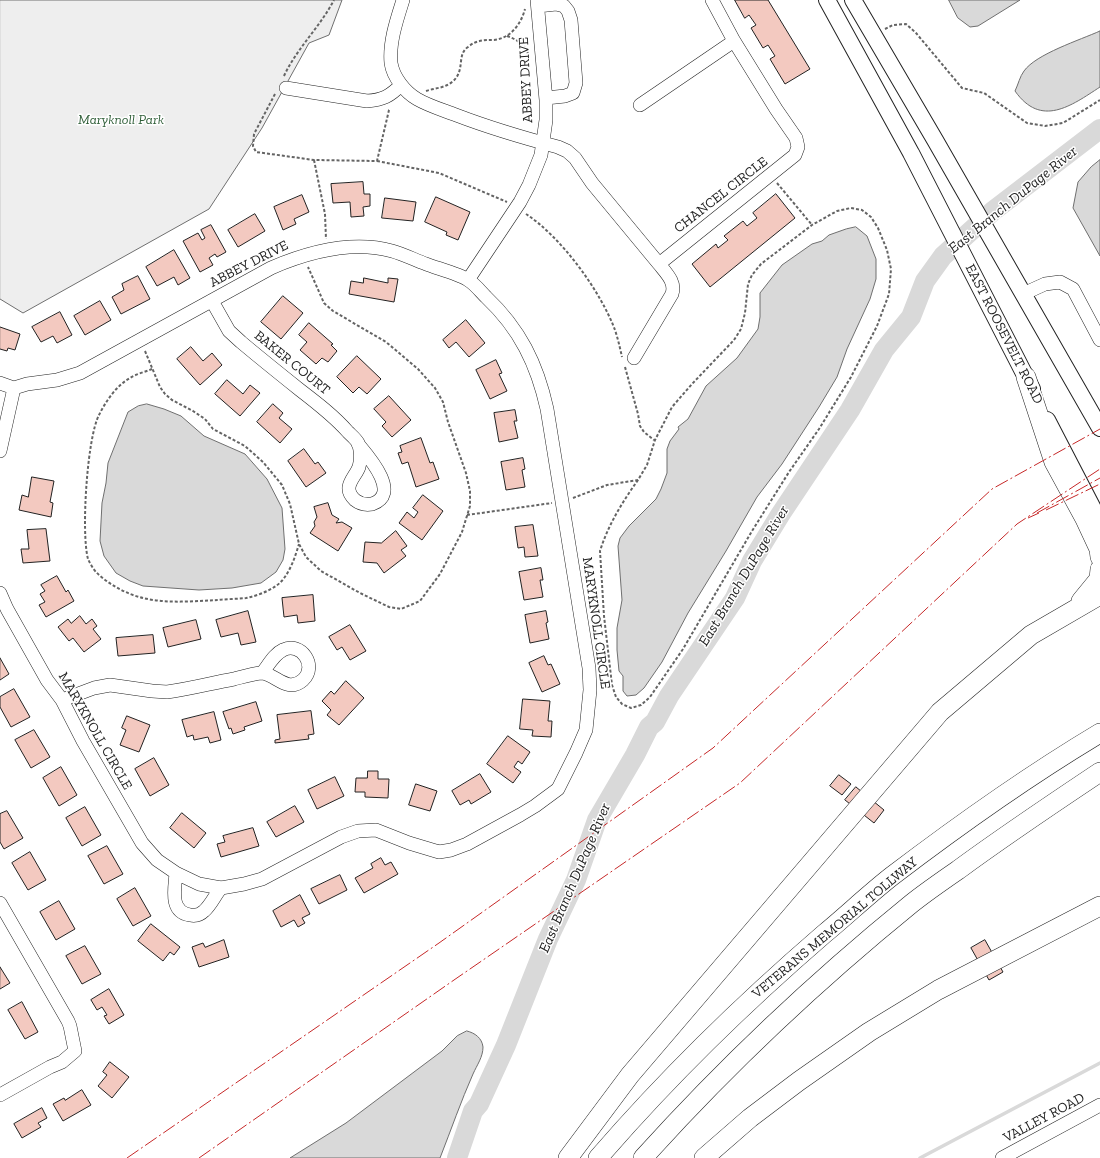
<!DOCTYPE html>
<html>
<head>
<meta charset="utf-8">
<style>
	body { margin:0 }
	canvas { display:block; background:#fff }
</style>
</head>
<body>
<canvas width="1100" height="1158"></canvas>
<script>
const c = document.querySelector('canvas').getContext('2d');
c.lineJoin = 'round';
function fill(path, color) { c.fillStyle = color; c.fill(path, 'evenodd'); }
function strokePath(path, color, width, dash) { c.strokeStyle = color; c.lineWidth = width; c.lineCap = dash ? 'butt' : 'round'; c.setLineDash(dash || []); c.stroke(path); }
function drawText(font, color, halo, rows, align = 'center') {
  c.font = font + ' "Zilla Slab",serif'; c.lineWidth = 3; c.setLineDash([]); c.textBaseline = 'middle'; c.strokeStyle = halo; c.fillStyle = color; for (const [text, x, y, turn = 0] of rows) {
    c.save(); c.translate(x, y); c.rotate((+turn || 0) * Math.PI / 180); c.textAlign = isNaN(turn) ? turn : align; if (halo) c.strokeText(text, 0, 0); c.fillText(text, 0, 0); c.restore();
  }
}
const green = new Path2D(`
	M0 0H342L329 35 309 43 262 128 209 209 23 313 0 299Z`);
fill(green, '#eee');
strokePath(green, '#6f6f6f', 1);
const water = new Path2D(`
	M949 0H1020L978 26 970 27 958 18Z
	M1100 31V87C1071 106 1041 128 1015 91 1018 85 1020 76 1024 71 1036 54 1080 40 1100 31Z
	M1100 160V256L1073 208 1078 182 1091 167Z
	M856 227 867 236 876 259V279L870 299 847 349 837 377 819 407 782 464 757 497 726 551 688 613 662 662 644 688 636 695 627 696 623 691V676L619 671 617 650V628L622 600 618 546 620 538 629 526 656 499 661 489 667 473V449L670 441 679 429 678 427 688 419 706 386 737 358 758 329 760 317V293L782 265 812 244 822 241 829 235 846 229Z
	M147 404 164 409 181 416 204 436 245 454 267 479 282 508 285 549 283 560 276 572 261 583 232 588 199 590 143 586 130 581 116 573 104 556 100 541 102 503 106 483 108 463 128 412 138 406Z
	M467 1031C475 1033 482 1038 483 1047 483 1057 477 1065 473 1074 461 1101 451 1130 440 1158H290L346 1123 442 1051 457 1036Z`);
fill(water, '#d9d9d9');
strokePath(water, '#6f6f6f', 1);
strokePath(new Path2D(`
	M920 1158 1100 1063`), '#d9d9d9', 3.5);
strokePath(new Path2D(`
	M457 1158 473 1111 479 1104 506 1045 548 939 576 880 597 820 635 755 649 727 655 722 669 696 735 598 752 561 780 515 850 410 884 350 911 317 925 281 943 256 993 211 1100 129`), '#d9d9d9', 20);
const building = new Path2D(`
	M735 0H768L810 69 785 84 770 59 775 56 768 45 763 48 751 28 756 25 749 15 745 18Z
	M363 182 364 194H370V206L363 207 364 216 351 217 350 202 333 203 331 184Z
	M776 194 795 218 710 287 692 264 716 244 718 248 728 240 724 236 743 221 747 226 757 218 753 213Z
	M302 195 309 212 294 219 296 224 283 230 274 207Z
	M436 197 470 212 458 240 446 235 447 232 425 222Z
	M385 198 416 202 413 221 382 218Z
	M255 214 265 231 238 247 228 230Z
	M211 225 226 252 217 257 215 254 209 258 213 265 200 272 183 241 198 233 202 240 205 238 201 230Z
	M174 250 190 278 178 285 174 277 157 286 146 267Z
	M138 276 150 299 121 314 112 297 124 290 122 284Z
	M364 278 388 283V278L398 279 394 302 349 294 351 281 363 283Z
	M283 296 303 313 281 339 261 322Z
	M100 301 111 320 85 335 74 316Z
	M60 312 72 335 57 343 53 336 41 342 32 327Z
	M466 320 485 343 469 357 456 342 449 348 443 340Z
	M309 323 333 344 331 345 337 351 328 362 322 358 316 364 300 350 307 342 299 335Z
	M0 327 20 334 15 350 8 348 7 351 0 349Z
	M191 347 203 361 212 353 222 365 200 385 177 359Z
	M357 356 381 379 367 394 359 387 353 393 337 377Z
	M496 360 502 373 499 374 507 391 490 399 476 370Z
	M227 380 243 394 250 385 260 393 240 416 215 394Z
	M389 396 411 420 392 437 382 426 386 422 374 409Z
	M273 404 283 413 279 418 292 429 280 443 257 422Z
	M515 410 517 421H514L518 438 499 442 494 413Z
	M421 438 430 463 433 462 439 479 416 487 408 462 402 464 398 453 402 452 400 446Z
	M304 449 315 464 318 462 326 473 306 487 288 461Z
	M523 458 525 469 522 470 525 487 506 490 501 462Z
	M32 477 54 481 50 502 53 503 51 517 19 510 22 495 28 497Z
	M423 495 443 511 422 540 399 523 407 512 414 518 418 512 413 508Z
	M328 503 332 515 339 519 336 523 342 522 352 528 338 551 310 533 315 526 314 522 317 517 314 507Z
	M533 525 538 556 525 557 524 547 518 548 515 527Z
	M46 529 50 561 23 563 21 549H29L27 530Z
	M396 531 407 546 401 550 406 556 384 573 377 563 363 562 365 542 381 543Z
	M541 568 543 580H540L543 597 524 600 519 572Z
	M57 576 66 592 68 590 74 601 46 617 39 605 45 602 40 594 45 591 41 585Z
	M313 595 315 621 298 623 297 615 284 617 282 598Z
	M248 611 256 642 241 645 238 633 221 637 216 620Z
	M546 611 548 622 546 623 549 639 530 643 525 615Z
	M80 616 86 624 92 619 97 626 93 629 101 639 84 652 73 638 69 641 58 627 68 619 71 623Z
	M196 620 201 639 168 647 163 628Z
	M350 625 366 651 350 660 342 647 337 650 329 637Z
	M153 635 155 653 118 656 116 638Z
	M544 656 548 665 551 664 560 684 542 692 529 663Z
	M0 658 9 674 0 680Z
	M346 681 364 698 339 725 327 715 331 710 322 701 331 691 334 694Z
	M14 689 30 717 11 727 0 707V697Z
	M523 699 550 701 548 721H552L551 737 532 736 533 730 520 729Z
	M256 702 262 721 244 727 245 730 233 734 231 728 229 729 223 712Z
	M311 711 314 734 308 735 309 739 275 743V740L280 739 277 715Z
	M214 712 221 740 210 743 208 737 194 740 193 735 187 737 182 720Z
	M127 716 150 725 139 752 120 745 126 730 122 728Z
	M34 730 50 757 31 768 15 740Z
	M508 736 530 752 522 764 518 761 514 767 521 772 513 783 487 764Z
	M154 758 169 785 150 796 135 769Z
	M61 767 77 795 59 806 43 778Z
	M368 771H378V779H389L388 798 365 797V792H355L356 778H367Z
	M480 774 491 792 471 804 469 800 460 805 452 791Z
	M839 775 851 784 842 795 830 786Z
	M335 777 344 796 317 809 308 790Z
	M416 784 437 791 430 811 409 805Z
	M856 787 884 810 874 823 845 800Z
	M295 806 304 822 276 837 267 822Z
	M85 807 101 835 82 846 66 818Z
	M7 811 23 838 4 849 0 842V814Z
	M182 813 206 833 194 848 170 828Z
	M253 828 259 846 221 857 217 844 225 842 223 836Z
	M107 846 123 874 104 884 88 856Z
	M30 852 46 880 28 890 12 863Z
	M381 858 385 865 391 862 398 874 364 893 355 878 373 868 371 864Z
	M340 875 347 890 319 904 311 889Z
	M135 888 151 916 133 926 117 899Z
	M300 895 310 914 302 918 305 923 298 927 294 920 281 927 273 911Z
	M59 901 75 929 56 940 40 912Z
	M151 924 180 947 174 955 170 952 163 961 138 941Z
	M224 940 229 957 199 967 192 947 203 943 205 947Z
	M985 940 1003 972 989 980 971 948Z
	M85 946 101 974 82 984 66 956Z
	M0 967 10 983 0 989Z
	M109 989 124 1015 109 1024 104 1016 107 1015 102 1007 97 1010 91 1000Z
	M22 1002 38 1032 25 1039 8 1010Z
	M110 1062 129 1077 112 1098 98 1086 107 1075 103 1072Z
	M82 1090 91 1105 63 1121 53 1104 64 1098 65 1100Z
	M42 1108 47 1118 38 1123 41 1127 22 1138 14 1124Z`);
fill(building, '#f3c9c0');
strokePath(building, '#222', 1);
const minor = new Path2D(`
	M403 0C397 19 389 42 391 63 393 77 405 92 417 99 429 106 443 110 456 115 490 128 524 138 558 147L567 151 575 158 592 183 659 264 795 155 798 147 796 138 776 109 734 41 712 0
	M538 6 556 4 564 6 568 11 571 20 576 83 573 93 565 96 546 98
	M286 88 367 101C383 100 390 96 401 85
	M640 105 734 41
	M468 280 520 202 529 185 541 155 546 120V100L537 0
	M1023 294 1045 284 1060 282 1073 289 1100 340
	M212 301 229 331 241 342C260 358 280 374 300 390 317 403 334 416 348 432 351 435 356 439 358 443 361 449 361 461 359 467 355 478 341 487 355 500 360 504 366 505 372 504 402 494 368 456 358 444
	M634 358 672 294C676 282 666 273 659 264
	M0 383 14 388 27 384 57 380 80 373 271 268C308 252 351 240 392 251 403 254 415 260 426 264 436 268 460 274 468 280 475 284 480 291 486 297 520 329 537 364 547 409L589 668 590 690 586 730 576 753 558 789 535 806 520 815 467 844 451 850 439 852 409 843 376 830 358 831 341 837 262 879 244 884 221 888 199 884 176 873 157 860 142 843 83 741 62 700 47 680 7 609 0 593
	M0 451 14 388
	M62 700 94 688 110 685 152 691 167 692C190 689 212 683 234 679 242 677 252 674 261 673 275 673 287 694 303 680 318 666 301 641 283 650 274 654 268 666 262 673
	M176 873C175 888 169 912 190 915 195 916 200 915 204 911 211 905 215 895 221 888
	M0 903 68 1021 70 1026 75 1051 62 1062 50 1067 0 1095
	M1002 1158 1100 1105`);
const major = new Path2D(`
	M827 0 911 153 1032 389
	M853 0 935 140 1100 428
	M1047 420 1100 522`);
const highway = new Path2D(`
	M1026 377 1054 462 1085 519 1099 549 1100 557
	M1081 601 1099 579 1100 569
	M568 1158 630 1075 940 712 1031 635 1100 595
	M598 1158C668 1077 744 1003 824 934 847 915 869 894 892 876 959 825 1028 776 1100 733
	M643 1158C726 1066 815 982 911 904 926 892 942 881 958 870 1004 836 1052 804 1100 772
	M704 1158 750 1118 799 1081 869 1032 938 990 1100 906`);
strokePath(minor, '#222', 14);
strokePath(major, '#222', 18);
strokePath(highway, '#222', 20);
strokePath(new Path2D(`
	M885 29 893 25 906 24 916 33 962 88 984 93 1027 123 1045 126 1063 123 1100 100
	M507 36C518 40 526 45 529 57
	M284 76C297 48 320 27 334 0
	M426 91C435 88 445 88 452 82 466 71 456 55 468 47 476 40 484 40 494 40 511 38 521 24 525 9
	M275 94 254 134 253 146 256 152 314 160 377 161 389 110 390 109
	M314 160 325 214 326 239
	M377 161 439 173 507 202
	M777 183 812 225
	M526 214C561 237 600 290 615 330 618 339 620 348 622 357
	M145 351 160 387 165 394 172 400 193 411 205 419 213 429 245 446 263 462 282 485 290 504 299 544 306 557 321 571 360 593 389 607 401 609 420 601 440 574 462 532 470 506V491L466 473 448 422 443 402 435 388 418 369 386 342 333 311 324 303 308 267
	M625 367 638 414 640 426 644 432 654 440
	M152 369C145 372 136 374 130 378 116 386 106 401 99 415 87 438 81 533 88 559 90 563 93 569 96 572 108 584 126 594 143 598 167 604 194 601 218 600 227 599 237 599 246 598 256 596 267 592 276 586 289 577 295 557 299 544
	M573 498 607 485 638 480 647 465 655 440 672 407 692 384 734 340 741 329 745 313 748 284 752 275 761 264 812 225 837 211 851 208 862 210 871 217 878 228 887 250 891 269 889 294 877 326 851 377 819 429 789 472 752 531 683 649 650 697 641 705 631 708 622 704 616 697 612 685 604 616 600 551C608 525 623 501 638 480
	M467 515 552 503`), '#646464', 2, [3, 2]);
strokePath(minor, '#fff', 13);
strokePath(major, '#fff', 16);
strokePath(highway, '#fff', 19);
strokePath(new Path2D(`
	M1046 510 1100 484
	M1037 513 1100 478
	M1028 518 1039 513
	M127 1158 439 943 713 748 992 489 1100 429
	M199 1158 454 980 740 783 1017 524 1100 469`), '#c62828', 1, [14, 3, 2, 3]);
drawText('14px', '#222', '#fff', [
	["ABBEY DRIVE",526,80,-93],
	["CHANCEL CIRCLE",721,195,-38],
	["ABBEY DRIVE",249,264,-27],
	["EAST ROOSEVELT ROAD",1004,334,63],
	["BAKER COURT",292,363,39],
	["MARYKNOLL CIRCLE",596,623,82],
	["MARYKNOLL CIRCLE",95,731,60],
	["VETERANS MEMORIAL TOLLWAY",835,928,-40],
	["VALLEY ROAD",1044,1118,-28]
]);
drawText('italic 14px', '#2f5e38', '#fff', [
	["Maryknoll Park",121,120]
]);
drawText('italic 15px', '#222', '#fff', [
	["East Branch DuPage River",1013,200,-39],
	["East Branch DuPage River",744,576,-59],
	["East Branch DuPage River",575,878,-67]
]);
</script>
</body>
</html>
